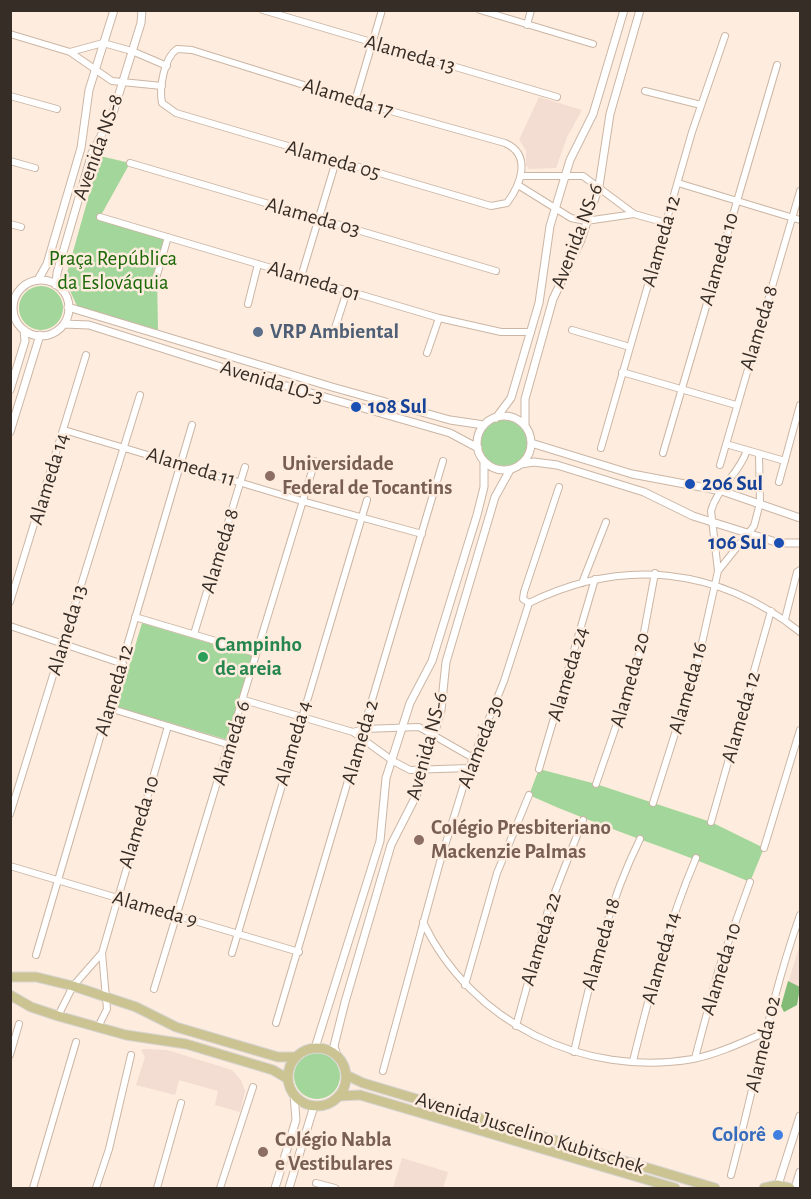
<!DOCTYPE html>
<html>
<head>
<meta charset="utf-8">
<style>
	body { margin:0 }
	#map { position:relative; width:811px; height:1199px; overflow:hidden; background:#feecde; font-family:"Alegreya Sans",sans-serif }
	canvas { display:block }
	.frame { position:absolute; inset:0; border:12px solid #352d26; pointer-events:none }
</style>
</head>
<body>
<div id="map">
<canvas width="811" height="1199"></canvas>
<div class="frame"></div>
</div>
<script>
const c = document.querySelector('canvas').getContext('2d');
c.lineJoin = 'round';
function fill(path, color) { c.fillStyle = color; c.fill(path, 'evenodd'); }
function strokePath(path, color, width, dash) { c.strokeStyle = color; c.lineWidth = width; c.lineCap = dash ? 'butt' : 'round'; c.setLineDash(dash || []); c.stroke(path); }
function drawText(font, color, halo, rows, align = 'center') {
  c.font = font + ' "Alegreya Sans",sans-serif'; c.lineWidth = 5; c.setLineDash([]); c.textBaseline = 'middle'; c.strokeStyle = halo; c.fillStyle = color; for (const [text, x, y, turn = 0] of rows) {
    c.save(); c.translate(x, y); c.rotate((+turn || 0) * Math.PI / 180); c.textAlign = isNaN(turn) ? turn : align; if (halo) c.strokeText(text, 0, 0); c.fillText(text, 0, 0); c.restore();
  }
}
fill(new Path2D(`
	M539 97 582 110 567 137 556 168 529 169 526 165V150L519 140Z
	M800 944V991L797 1005 784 1012 781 1006Z
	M144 1049 167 1050 232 1070 241 1080 245 1091 240 1112 215 1105 218 1091 179 1080 175 1095 136 1085 145 1057 141 1050Z
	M402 1158 448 1172 443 1188H393Z`), '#f3dcd1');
fill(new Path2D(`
	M100 156 130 163 100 217 168 237 157 275 158 330 77 306 65 280Z
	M19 308a22 22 0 1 1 44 0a22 22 0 1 1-44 0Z
	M481 443a23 23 0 1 1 46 0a23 23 0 1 1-46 0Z
	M142 623 253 656 228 740 117 707Z
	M539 769 596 784 711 822 764 848 750 882C677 850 601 828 529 795Z
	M294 1076a23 23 0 1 1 46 0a23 23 0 1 1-46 0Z`), '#a3d69a');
fill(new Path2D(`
	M788 981 800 987 797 1005 784 1012 781 1006Z`), '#81bb76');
const minor = new Path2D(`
	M263 10 557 97
	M480 10 593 44
	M527 25 531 10
	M10 34 70 52 112 81 162 86
	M177 49 192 50 355 101 505 143C532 155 521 184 507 203L491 206 176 113 162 103C159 88 164 58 177 49Z
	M70 52 103 43 132 51 167 66
	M645 91 701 105
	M10 96 57 109
	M355 101 382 10
	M10 161 35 168
	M130 163 496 271
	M521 176H583L634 214 666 223
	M678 183 800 220
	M518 185 571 218 586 221 634 214
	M100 217 439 318 501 332H531
	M10 224 21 227
	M157 275 168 237
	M301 277 336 161
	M248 304 258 264
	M335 328 347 291
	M572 330 630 347
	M427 353 439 318
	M622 372 736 405
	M64 430 302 501 422 534
	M726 444 785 461
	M601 448 692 132 725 36
	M663 453 777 65
	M720 465 800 191
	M779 482 800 405
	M718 571 754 526 760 503 759 454
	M582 583 606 522
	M10 602 86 355
	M529 603C623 557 718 567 800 632
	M529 603 523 599 524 592 559 487
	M135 617 256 653
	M785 619 797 572 800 570
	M10 626 123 664
	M194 634 245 467
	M244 700 353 732 393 761 410 770 469 768
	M109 708 230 745
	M353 732 364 729 419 727 473 758
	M539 769 595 579
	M596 784 631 683 642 643 655 573
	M653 803 698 661 718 571 711 511C717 488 740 473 747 450
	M10 814 140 395
	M711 822 771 611
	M764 848 800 730
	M10 866 299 952
	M423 922C471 1023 584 1078 693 1059 718 1054 743 1042 766 1032
	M232 953 367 500
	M36 955 192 425
	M465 985 497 873 529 795
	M154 989 315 461
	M58 1016 73 986 102 953
	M276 1023 443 461
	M516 1026 548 910 583 820
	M98 1027 107 1009 102 953 168 726
	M574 1052C591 978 606 908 640 839
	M10 1055 19 1024
	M695 1058 719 968 750 882
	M633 1061C650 992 668 924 696 858
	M383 1071 440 862 469 768 504 681 529 603
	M731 1175C754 1088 770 1000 800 915
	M316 1183 335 1188
	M33 1188 76 1042
	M96 1188 109 1149 131 1055
	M157 1188 181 1103
	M220 1188 253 1087`);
const tertiary = new Path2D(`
	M38 280 47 264 81 148 89 90 114 10
	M13 308a28 28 0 1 1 56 0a28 28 0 1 1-56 0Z
	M56 285 57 273 92 153 113 113 141 23 142 10
	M68 307 332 387 450 420 484 425
	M64 324 89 325 224 368 450 433 478 448
	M10 390 25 341 24 330
	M477 443a27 27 0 1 1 54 0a27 27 0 1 1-54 0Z
	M496 418 511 398 514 388 539 303 550 226 570 160 593 114 624 10
	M525 426V399L553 299 581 240 599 186 610 114 640 10
	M10 432 40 335
	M531 443 632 474 722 491 800 518
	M521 464 534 462 557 465 644 492 693 516 779 543H800
	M315 1048 380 841 386 778 410 703 432 661 477 515 484 487V462
	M337 1056 334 1046 345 1002 391 845 416 796 441 710 446 662 495 497 510 470
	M778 1185 800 1116
	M275 1188 296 1120 294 1095
	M289 1188 314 1106
	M795 1188 800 1172`);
const primary = new Path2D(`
	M10 977H36L73 986 136 1007 176 1027 278 1057H296
	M10 995 31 1007 58 1016 126 1035 186 1044 273 1070 288 1079
	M288 1077a29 29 0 1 1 58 0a29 29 0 1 1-58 0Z
	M346 1075 363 1083 715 1188
	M340 1096 360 1095 675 1188
	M764 1188 778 1185 790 1188`);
strokePath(minor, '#cbb6a5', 8);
strokePath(tertiary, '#cbb6a5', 9);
strokePath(primary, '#d7d5d4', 11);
strokePath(minor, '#fff', 6);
strokePath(tertiary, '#fff', 7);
strokePath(primary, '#cbc392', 9);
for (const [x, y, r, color] of [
	[258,332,6,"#5c6f8a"],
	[356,407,6,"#1a4fb4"],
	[270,476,6,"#8d6e63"],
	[690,484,6,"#1a4fb4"],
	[779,543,6,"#1a4fb4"],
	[203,657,6,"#2e9e5b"],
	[419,840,6,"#8d6e63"],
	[778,1135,6,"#3f7fe0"],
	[263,1152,6,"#8d6e63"]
]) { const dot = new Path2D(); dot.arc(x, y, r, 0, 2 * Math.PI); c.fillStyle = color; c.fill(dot); strokePath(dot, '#feecde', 2); }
drawText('21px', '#352d26', '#feecde', [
	["Alameda 13",410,54,16],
	["Alameda 17",348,98,17],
	["Avenida NS-8",98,147,-70],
	["Alameda 05",333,160,16],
	["Alameda 03",313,217,16],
	["Avenida NS-6",577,236,-69],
	["Alameda 12",661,241,-74],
	["Alameda 10",719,259,-74],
	["Alameda 01",314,281,17],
	["Alameda 8",759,328,-73],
	["Avenida LO-3",272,382,17],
	["Alameda 11",191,467,17],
	["Alameda 14",49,479,-73],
	["Alameda 8",220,551,-73],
	["Alameda 13",67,630,-73],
	["Alameda 24",568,674,-73],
	["Alameda 20",630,680,-74],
	["Alameda 16",688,688,-74],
	["Alameda 12",114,690,-74],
	["Alameda 12",741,717,-74],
	["Alameda 2",360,742,-74],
	["Alameda 30",481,742,-69],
	["Alameda 6",231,743,-73],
	["Alameda 4",293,743,-74],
	["Avenida NS-6",427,746,-75],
	["Alameda 10",139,822,-73],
	["Alameda 9",155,909,16],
	["Alameda 22",541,939,-73],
	["Alameda 18",601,944,-74],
	["Alameda 14",661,958,-74],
	["Alameda 10",721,969,-73],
	["Alameda 02",763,1044,-77],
	["Avenida Juscelino Kubitschek",530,1133,17]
]);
drawText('21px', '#1b6808', '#feecde', [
	["Praça República",113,259],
	["da Eslováquia",113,283]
]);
drawText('bold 21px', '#4e5e75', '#feecde', [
	["VRP Ambiental",270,332]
], 'left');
drawText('bold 21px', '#164399', '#feecde', [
	["108 Sul",368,407],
	["206 Sul",702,484],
	["106 Sul",767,543,"right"]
], 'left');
drawText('bold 21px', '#785e54', '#feecde', [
	["Universidade",282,464],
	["Federal de Tocantins",282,488],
	["Colégio Presbiteriano",431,828],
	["Mackenzie Palmas",431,852],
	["Colégio Nabla",275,1140],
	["e Vestibulares",275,1164]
], 'left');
drawText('bold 21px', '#27864d', '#feecde', [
	["Campinho",215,645],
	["de areia",215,669]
], 'left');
drawText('bold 21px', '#366cbe', '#feecde', [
	["Colorê",766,1135]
], 'right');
</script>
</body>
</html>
